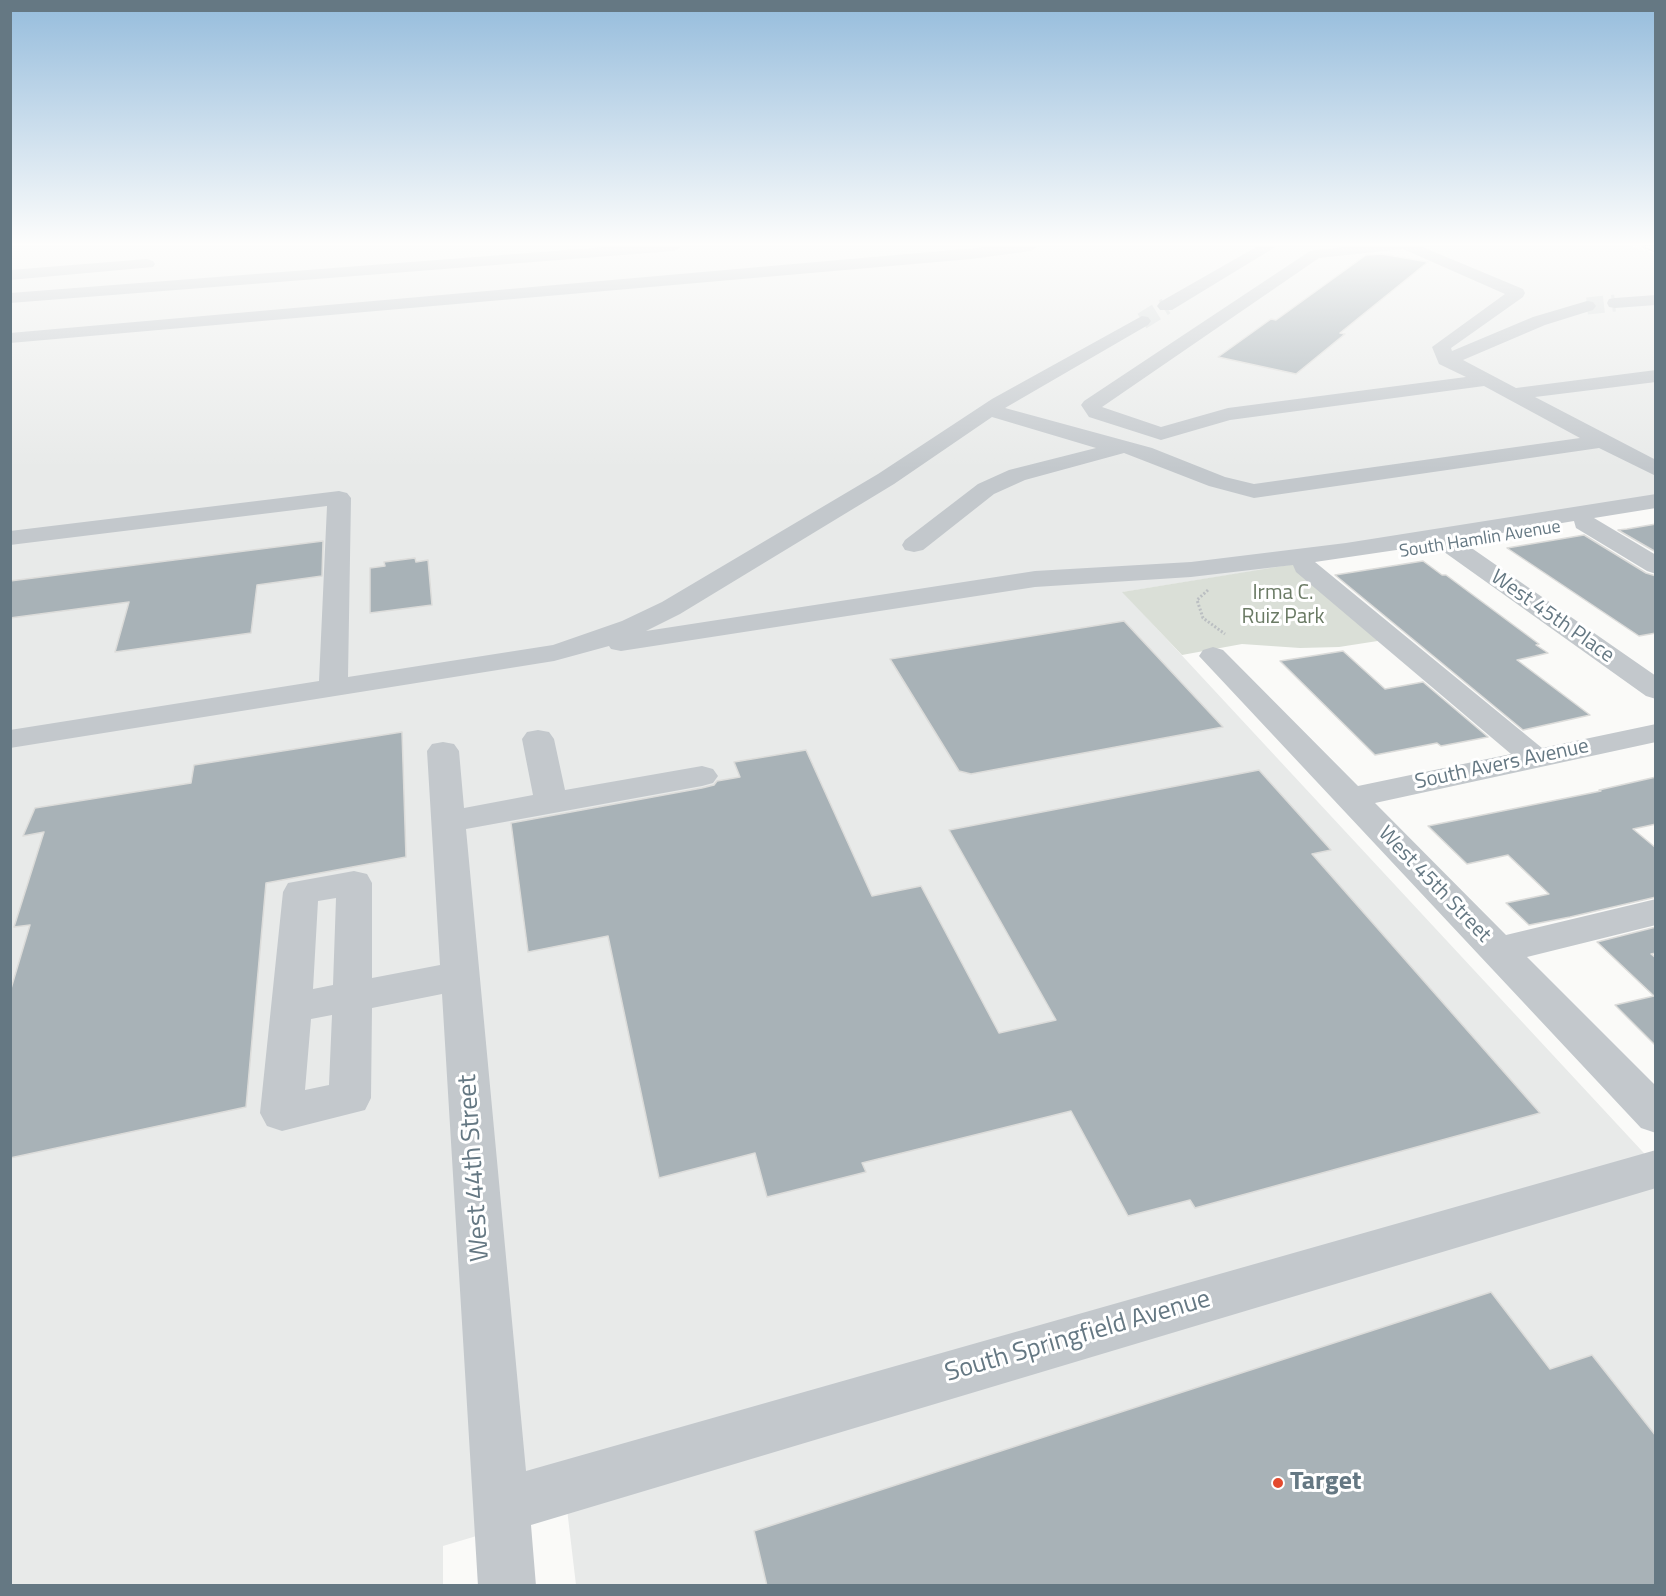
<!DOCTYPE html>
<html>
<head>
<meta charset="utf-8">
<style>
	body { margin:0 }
	#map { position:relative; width:1666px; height:1596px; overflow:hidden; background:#fafaf8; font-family:"Titillium Web",sans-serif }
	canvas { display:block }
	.frame { position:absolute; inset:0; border:12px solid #657883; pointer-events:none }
</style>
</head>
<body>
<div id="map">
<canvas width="1666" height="1596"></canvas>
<div class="frame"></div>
</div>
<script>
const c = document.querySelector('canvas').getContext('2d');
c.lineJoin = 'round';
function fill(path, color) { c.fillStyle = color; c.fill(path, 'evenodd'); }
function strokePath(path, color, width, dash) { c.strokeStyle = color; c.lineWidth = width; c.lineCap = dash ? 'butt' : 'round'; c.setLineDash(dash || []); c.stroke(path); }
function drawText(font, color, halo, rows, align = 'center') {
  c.font = font + ' "Titillium Web",sans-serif'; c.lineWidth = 6; c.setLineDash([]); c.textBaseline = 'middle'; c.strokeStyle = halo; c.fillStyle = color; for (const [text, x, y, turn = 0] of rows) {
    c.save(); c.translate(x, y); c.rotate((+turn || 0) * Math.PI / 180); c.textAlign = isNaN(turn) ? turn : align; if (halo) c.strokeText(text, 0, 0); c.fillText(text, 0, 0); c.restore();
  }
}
fill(new Path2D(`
	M11 246H1631L1655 254V507L1123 592 1655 1165V1585H576L567 1509 443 1546V1585L11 1586Z`), '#e8eae9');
fill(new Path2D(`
	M1295 564 1384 640 1339 647 1300 648 1242 644 1182 655 1122 592Z`), '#dadfd7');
const building = new Path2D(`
	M1382 254 1428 262 1340 333 1345 334 1296 374 1218 357 1271 319 1276 320 1366 255Z
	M1656 524V552L1618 530 1627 529Z
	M1584 535 1646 573 1656 576V633L1639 636 1507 548Z
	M323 541 322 576 257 585 251 633 115 652 129 602 10 618V581Z
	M415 558 416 562 428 560 432 605 370 613V568L385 566 384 562Z
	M1423 561 1442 575H1446L1539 644 1536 645 1548 653 1517 660 1590 715 1523 730 1335 575Z
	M1124 621 1223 727 971 774 959 771 890 659Z
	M1343 651 1385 689 1423 682 1488 737 1441 746 1437 743 1375 755 1280 661Z
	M402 732 406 857 266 883 246 1107 10 1158V992L30 925 14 927 44 832 23 836 35 808 191 783 194 765Z
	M806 750 872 896 921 886 999 1033 1056 1020 949 830 1259 770 1331 850 1312 854 1540 1113 1195 1208 1190 1200 1128 1216 1071 1111 862 1163 866 1172 767 1197 755 1153 659 1178 608 936 528 952 511 823 702 788 714 785 717 781 740 777 734 762Z
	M1656 777V824L1633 829 1656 848V897L1570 917 1529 925 1506 903 1549 894 1508 855 1467 864 1428 826 1601 791 1599 790Z
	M1656 927V953L1651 954 1656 958V1046L1615 1005 1654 996 1597 942Z
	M1491 1292 1550 1369 1592 1355 1656 1436V1586H767L754 1531Z`);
fill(building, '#a8b2b7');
strokePath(building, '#dcdcda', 1.5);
strokePath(new Path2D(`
	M1587 306 1615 303
	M1142 321 1166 306`), '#d5dadb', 17, [17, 8]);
const major = new Path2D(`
	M1643 246H1656V252Z`);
strokePath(major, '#b5bbbe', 2);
strokePath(new Path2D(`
	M1208 590 1197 600 1203 618 1225 634`), '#bbbfc2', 3, [2, 2]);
fill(new Path2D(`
	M618 246H682L674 251 10 303V293Z
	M998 246H1039L1031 251 971 259 10 343V333Z
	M1258 246H1277L1172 310H1160L1157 306 1160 302Z
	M1353 246H1420L1523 289 1525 293 1523 297 1451 348 1452 351 1533 317 1587 301 1593 302 1596 306 1593 310 1545 325 1463 360 1516 388 1656 370V382L1535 397 1656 460V476L1599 448 1254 498 1209 486 1124 453 1025 480 994 494 923 550 914 552 905 550 902 545 905 540 978 484 1009 470 1096 448 992 417 894 484 680 614 646 631 1035 571 1191 562 1346 543 1656 494V508L1594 518 1656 555V574L1647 571 1576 528 1574 521 1460 540 1656 676V699L1646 696 1440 549 1437 544 1315 562 1542 748 1656 724V742L1375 803 1506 935 1656 899V925L1527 957 1656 1086V1133L1641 1128 1199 656 1203 650 1213 647 1223 650 1358 786 1511 754 1296 572 1293 565 1191 577 1035 587 621 651 611 649 609 646 554 661 10 748V730L319 681 327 506 10 545V531L339 491 347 493 351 498 348 677 553 645 622 621 662 602 878 474 992 399 1142 316 1148 317 1151 321 1148 325 1005 408 1152 448 1225 477 1254 484 1580 438 1484 386 1230 420 1161 440 1089 417 1081 405 1084 401 1310 251ZM1403 249 1505 294 1432 347 1439 364 1466 377 1228 408 1161 427 1102 407 1319 258Z
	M147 259 153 261 155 264 153 267 10 280V270Z
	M1656 295V305L1615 308 1609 307 1607 303 1609 299 1615 298Z
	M538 730 549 732 554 739 565 790 702 766 713 769 718 776 713 783 702 786 466 829 526 1471 1656 1150V1188L531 1525 536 1586H478L442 994 372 1008 371 1098 365 1110 282 1131 267 1126 260 1113 283 892 288 883 354 871 367 874 372 883V978L440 965 427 751 432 744 443 742 454 744 459 751 464 808 533 795 522 739 527 732ZM336 898 333 985 313 989 318 901ZM332 1015 329 1085 305 1090 311 1019Z`), '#c3c8cc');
fill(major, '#fff');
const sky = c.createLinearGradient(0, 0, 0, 469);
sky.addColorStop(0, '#95bcdc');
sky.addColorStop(0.52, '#fdfdfc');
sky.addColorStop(1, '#fdfdfc00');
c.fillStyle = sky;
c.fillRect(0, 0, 1666, 469);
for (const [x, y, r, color] of [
	[1278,1483,6,"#e44a2e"]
]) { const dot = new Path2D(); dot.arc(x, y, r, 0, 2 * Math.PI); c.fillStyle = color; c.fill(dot); strokePath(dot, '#fff', 2); }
drawText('18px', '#657883', '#fff', [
	["South Hamlin Avenue",1480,540,-9]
]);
drawText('21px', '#6a7a64', '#fff', [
	["Irma C.",1283,594],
	["Ruiz Park",1283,618]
]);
drawText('21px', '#657883', '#fff', [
	["West 45th Place",1552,617,35],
	["South Avers Avenue",1502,765,-12],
	["West 45th Street",1434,885,46]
]);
drawText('26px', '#657883', '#fff', [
	["West 44th Street",475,1168,-94],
	["South Springfield Avenue",1078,1337,-16]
]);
drawText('bold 26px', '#657883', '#fff', [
	["Target",1290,1483]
], 'left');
</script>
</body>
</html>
